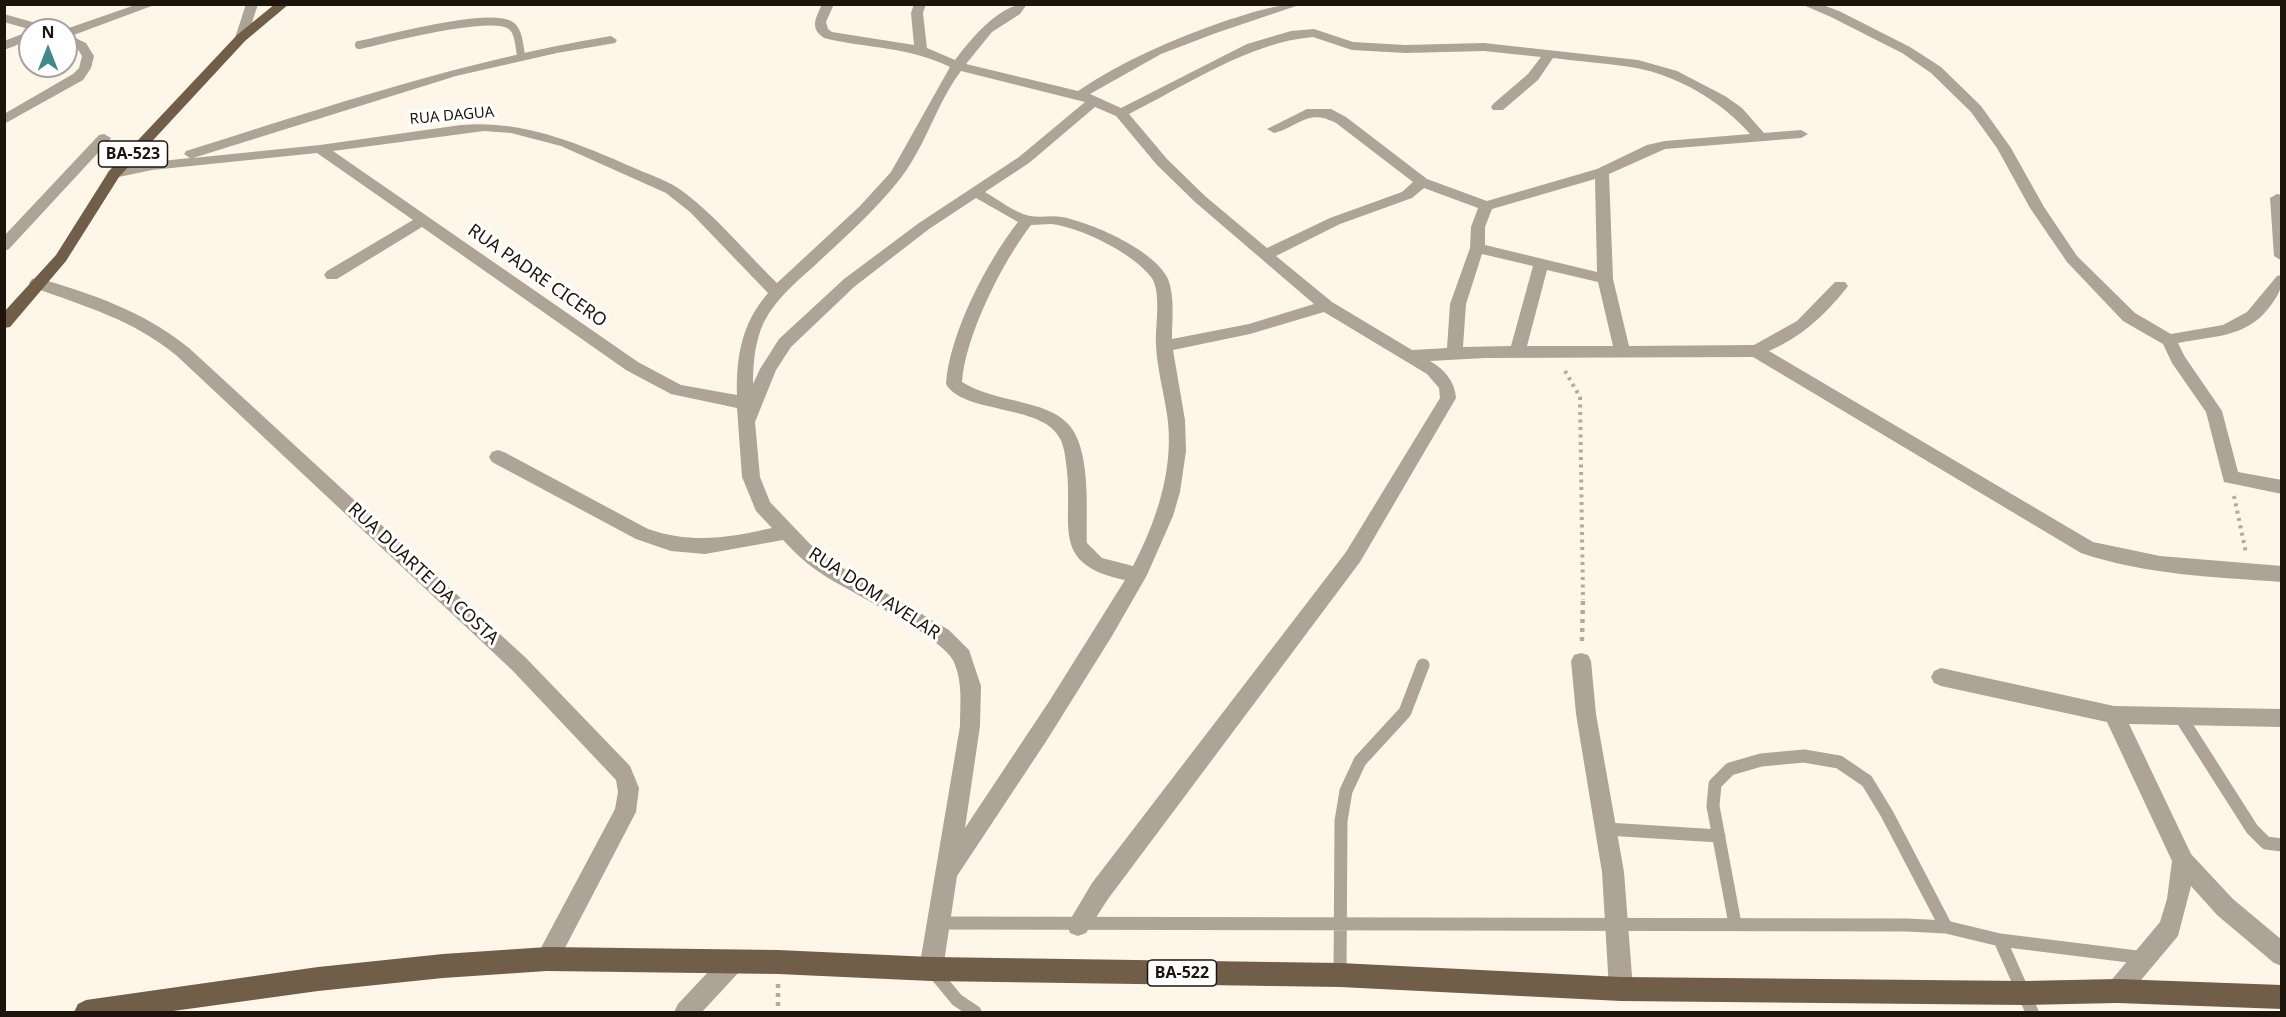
<!DOCTYPE html>
<html>
<head>
<meta charset="utf-8">
<style>
	body { margin:0 }
	#map { position:relative; width:2286px; height:1017px; overflow:hidden; background:#fff6ea; font-family:"Noto Sans",sans-serif }
	canvas { display:block }
	.frame { position:absolute; inset:0; border:6px solid #1d150b; pointer-events:none }
	.north { position:absolute; left:18px; top:18px; width:60px; height:60px; box-sizing:border-box; background:#fff; border:2px solid #a5a19d; border-radius:50%; rotate:0deg; font-size:16px; font-weight:700; line-height:24px; text-align:center; color:#1d150b }
	.north::after { content:''; display:block; margin:auto; width:21px; height:27px; background:#428a8a; clip-path:polygon(50% 0,100% 100%,50% 72%,0 100%) }
</style>
</head>
<body>
<div id="map">
<canvas width="2286" height="1017"></canvas>
<div class="frame"></div>
<div class="north">N</div>
</div>
<script>
const c = document.querySelector('canvas').getContext('2d');
c.lineJoin = 'round';
function strokePath(path, color, width, dash) { c.strokeStyle = color; c.lineWidth = width; c.lineCap = dash ? 'butt' : 'round'; c.setLineDash(dash || []); c.stroke(path); }
function fill(path, color) { c.fillStyle = color; c.fill(path, 'evenodd'); }
function drawText(font, color, halo, rows, align = 'center') {
  c.font = font + ' "Noto Sans",sans-serif'; c.lineWidth = 6; c.setLineDash([]); c.textBaseline = 'middle'; c.strokeStyle = halo; c.fillStyle = color; for (const [text, x, y, turn = 0] of rows) {
    c.save(); c.translate(x, y); c.rotate((+turn || 0) * Math.PI / 180); c.textAlign = isNaN(turn) ? turn : align; if (halo) c.strokeText(text, 0, 0); c.fillText(text, 0, 0); c.restore();
  }
}
strokePath(new Path2D(`
	M1565 371 1580 397 1583 600
	M2234 496 2246 553`), '#b2aa9e', 4, [3, 4.5]);
strokePath(new Path2D(`
	M1582 641 1583 598
	M778 984V1012`), '#b2aa9e', 4.5, [4, 5]);
strokePath(new Path2D(`
	M359 45C387 39 488 12 510 25 519 30 519 46 521 55`), '#ada397', 8);
strokePath(new Path2D(`
	M2180 716 2252 829 2266 843 2282 845
	M1607 829 1719 836
	M939 923 1907 925 1946 927 2000 940 2145 958
	M1735 924 1713 806 1715 784 1730 769 1761 760 1804 756 1839 762 1867 781 1887 814 1946 927
	M2000 940 2032 1012
	M933 971 957 1000 975 1012
	M1340 975 1341 821 1346 791 1360 761 1405 712 1423 665`), '#ada397', 13);
fill(new Path2D(`
	M138 4H157L71 36 86 43 94 56 91 68 83 80 4 124V114L73 74 79 68 82 56 77 48 66 43V30H63Z
	M246 4H258L247 38 241 42 235 38Z
	M822 4H834L826 22 828 29 832 32 914 45 911 13 914 4H926L923 13 927 48 955 60C971 39 999 4 1027 4L1020 14 992 32 966 64 1078 91C1124 60 1173 39 1225 21 1251 13 1275 4 1302 4L1216 33 1161 54 1090 94 1121 108 1247 44 1291 31 1314 29 1353 42 1405 45 1484 43 1638 60 1677 71 1725 96 1742 108 1764 133 1801 130 1808 134 1801 138 1665 149 1609 174 1613 279 1629 346 1754 345 1797 321 1835 282H1845L1848 286 1845 290C1824 316 1801 337 1769 351L2093 542 2160 556 2282 566V582C2214 577 2146 575 2081 553L1753 357 1485 358 1430 361C1444 369 1455 381 1456 398L1360 562 1108 899 1086 933 1078 936 1070 933 1067 925 1092 883 1346 552 1440 398 1439 388 1427 374 1324 312 1250 334 1173 350 1185 420 1186 451 1180 492 1173 516 1147 575 1112 636 1047 740 957 876 943 969 939 977 931 981 923 977 919 969 960 726C960 704 963 683 954 662 943 637 852 593 825 576 809 566 795 553 783 540L705 554 671 551 636 539 492 462 489 457 492 452 498 450 504 452 648 529C693 544 727 538 772 528L756 511 742 477 737 408 671 394 626 370 422 227 337 279H327L324 275 327 271 413 220 317 153 152 170 114 178 107 174 109 171 152 162 190 158 184 154 186 151C327 107 465 60 611 36L617 40 615 43 557 53 456 76 193 158 320 145 461 125C523 120 577 143 632 167 647 174 664 179 678 188 715 214 745 252 777 283L860 206 891 172 950 67C907 46 869 49 824 38 809 28 816 18 822 4ZM1313 37 1352 50 1405 53 1484 51 1541 57 1528 74 1493 104 1491 107 1493 110H1503L1538 80 1553 58C1581 62 1609 63 1636 68 1679 76 1722 102 1750 134L1665 141 1647 145 1597 169 1487 201 1427 179 1346 117 1331 109H1307L1267 129 1274 133C1300 126 1308 108 1336 123L1413 182 1402 192 1330 218 1267 248 1205 196 1167 159 1129 114C1185 86 1250 42 1313 37ZM961 71 1085 102 1019 157 919 223 844 279 779 339 760 369 753 384C753 363 755 341 764 322 775 300 795 283 813 267 843 239 875 211 900 179 926 146 936 104 961 71ZM1095 107 1116 116 1157 165 1195 202 1314 304 1249 324 1172 339C1172 320 1175 297 1168 279 1155 250 1092 223 1062 217 1052 215 1041 218 1030 216 1015 213 999 200 985 192L1029 163ZM484 131 511 133 561 146 666 193 690 212 768 293C742 323 736 356 737 395L681 385 638 362 333 151ZM1595 179 1597 272 1485 245V227L1492 209ZM1424 188 1478 208 1471 227 1470 248 1450 304 1447 348 1412 350 1332 302 1276 256 1340 224 1412 198ZM976 198 1018 222C987 261 949 335 946 384 963 414 1041 404 1059 437 1064 445 1065 455 1066 463 1075 524 1047 564 1125 580L1050 700 965 828 980 726 981 686 969 650 949 630 836 564 810 544 770 502 760 477 755 422 776 370 791 347 854 287 929 229ZM1051 224C1080 227 1133 253 1151 277 1162 291 1155 327 1156 345 1157 370 1165 396 1168 422 1173 472 1156 522 1133 566L1102 558 1087 543C1086 511 1092 445 1066 422 1055 411 1039 407 1024 403 1003 397 981 394 962 382 965 336 1003 261 1031 225ZM1482 254 1533 266 1511 346 1463 347 1466 304ZM1547 270 1598 282 1613 346H1527Z
	M1801 4H1820L1839 11 1910 47 1941 67 1981 106 2011 148 2044 207 2077 256 2135 313 2171 334 2223 325 2247 312 2277 276 2282 275C2282 290 2278 296 2268 309 2245 338 2212 336 2178 343L2185 357 2222 411 2238 472 2282 480V494L2224 482 2206 412 2172 363 2163 344 2123 321 2067 262 2030 208 1997 148 1971 112 1931 73 1902 53 1831 17Z
	M4 14 50 27 52 30H32L4 22Z
	M30 31V40L4 50V41Z
	M104 134 111 138 109 141 9 249 4 251V236L99 135Z
	M2277 194 2282 195V261L2274 256 2270 198Z
	M37 278C91 293 145 312 189 348L526 658 630 766 639 788 636 812 555 967 547 971 539 967 535 959 615 809 618 792 616 780 512 670 177 356C134 320 84 306 32 287L29 283 32 279Z
	M1581 653 1588 655 1591 661 1596 714 1624 872 1633 989 1629 997 1621 1001 1613 997 1609 989 1602 872 1576 714 1571 661 1574 655Z
	M1941 668 2114 706 2282 709V727L2129 724 2191 854 2233 899 2282 940V966L2274 963 2217 915 2191 886 2178 936 2125 999 2117 1003 2109 999 2105 991 2109 983 2160 922 2167 899 2172 861 2107 722 1941 686 1934 683 1931 677 1934 671Z
	M733 950 741 954 745 962 741 970 702 1012H674L678 1004 725 954Z`), '#ada397');
fill(new Path2D(`
	M275 4H289L245 41 119 177 66 261 10 327 4 328V312L56 255 109 171 237 35Z
	M547 947 778 950 931 957 1340 963 1621 977 2024 981 2117 979 2282 985V1009L2117 1003 2024 1005 1621 1001 1340 987 931 981 778 974 547 971 443 978 318 991 166 1012H74L78 1004 86 1000 318 967 443 954Z`), '#705e48');
drawText('15px', '#1d150b', '#fff', [
	["RUA DAGUA",452,116,-5]
]);
for (const [x, y, w] of [
	[133,154,69],
	[1182,973,69]
]) { const box = new Path2D(); box.roundRect(x - w / 2, y - 13, w, 26, 4.5); c.fillStyle = '#fff'; c.fill(box); strokePath(box, '#1d150b', 1.5); }
drawText('bold 16px', '#1d150b', null, [
	["BA-523",133,154],
	["BA-522",1182,973]
]);
drawText('18px', '#1d150b', '#fff', [
	["RUA PADRE CICERO",537,276,35],
	["RUA DUARTE DA COSTA",423,574,43],
	["RUA DOM AVELAR",874,594,33]
]);
</script>
</body>
</html>
